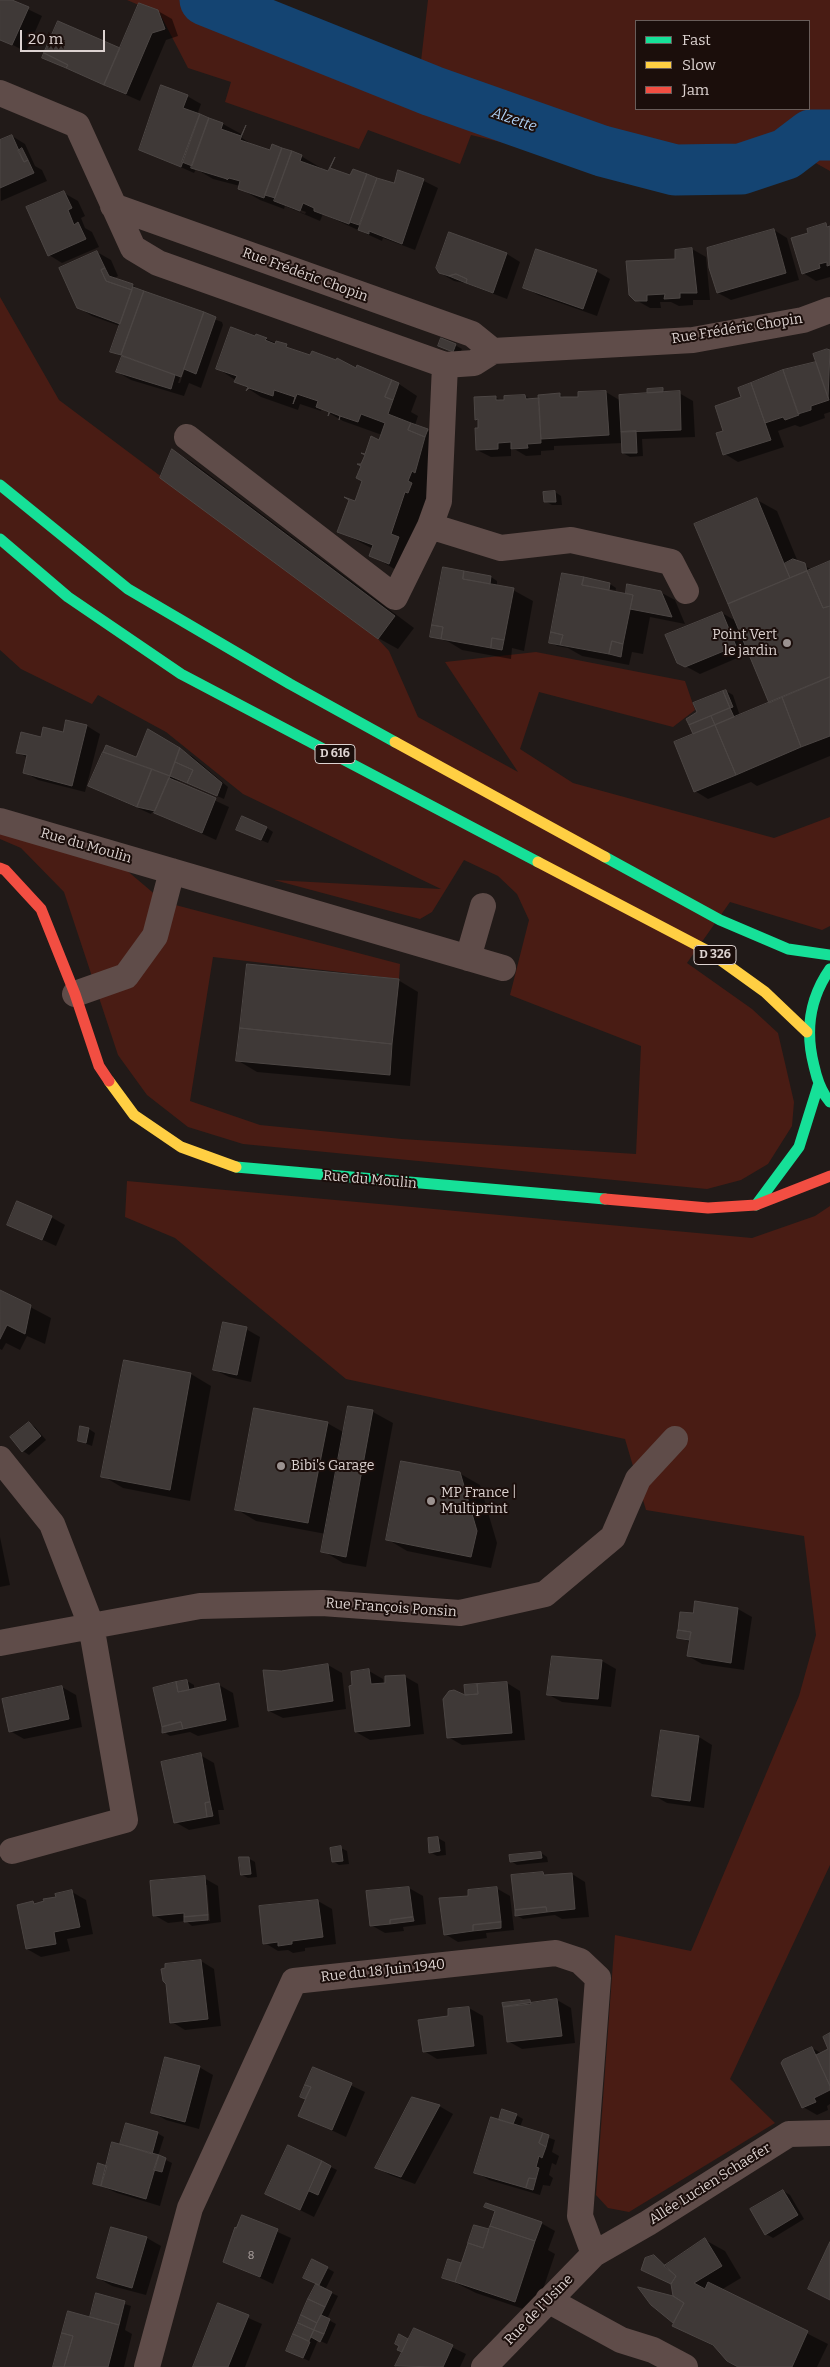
<!DOCTYPE html>
<html>
<head>
<meta charset="utf-8">
<style>
	body { margin:0 }
	#map { position:relative; width:830px; height:2367px; overflow:hidden; background:#211a18; font-family:Bitter,serif }
	canvas { display:block }
	.legend { position:absolute; left:635px; top:20px; width:175px; height:90px; box-sizing:border-box; background:#1b0e0b; border:1px solid #695d5a; margin:0; padding:6px 9px; list-style:none; font-size:15px; color:#ddd3d1 }
	.legend li { display:flex; align-items:center; gap:10px; height:25px }
	.legend b { width:25px; border:1px solid #695d5a }
	.scale { position:absolute; left:20px; top:30px; width:85px; height:22px; box-sizing:border-box; border:2px solid #ddd3d1; border-top:0; padding-left:6px; font-size:15px; line-height:18px; white-space:nowrap; color:#ddd3d1; -webkit-text-stroke:4px #1b0e0b; paint-order:stroke }
</style>
</head>
<body>
<div id="map">
<canvas width="830" height="2367"></canvas>
<ul class="legend">
<li><b style="height:6px;background:#16e098"></b>Fast</li>
<li><b style="height:6px;background:#ffcf43"></b>Slow</li>
<li><b style="height:6px;background:#f24e42"></b>Jam</li>
</ul>
<div class="scale">20 m</div>
</div>
<script>
const c = document.querySelector('canvas').getContext('2d');
c.lineJoin = 'round';
function fill(path, color) { c.fillStyle = color; c.fill(path, 'evenodd'); }
function strokePath(path, color, width, dash) { c.strokeStyle = color; c.lineWidth = width; c.lineCap = dash ? 'butt' : 'round'; c.setLineDash(dash || []); c.stroke(path); }
function drawText(font, color, halo, rows, align = 'center') {
  c.font = font + ' Bitter,serif'; c.lineWidth = 4; c.setLineDash([]); c.textBaseline = 'middle'; c.strokeStyle = halo; c.fillStyle = color; for (const [text, x, y, turn = 0] of rows) {
    c.save(); c.translate(x, y); c.rotate((+turn || 0) * Math.PI / 180); c.textAlign = isNaN(turn) ? turn : align; if (halo) c.strokeText(text, 0, 0); c.fillText(text, 0, 0); c.restore();
  }
}
fill(new Path2D(`
	M127 0H225L420 70 428 0H830V171L812 161 680 185 471 135 460 164 368 130 359 149 225 102 231 82 188 68 160 14ZM636 21H809V109H636Z
	M0 297 59 400 378 639 389 651 418 717 518 772 445 662 536 652 685 681 695 710 673 727 539 692 520 749 573 783 774 838 830 817V926L822 930 730 902 687 963 752 1009 778 1033 794 1102 792 1126 768 1164 741 1180 707 1189 243 1144 188 1127 147 1095 118 1055 64 892 21 848 0 839V821L125 869 164 902 400 964 399 979 213 957 190 1101 260 1125 402 1139 636 1154 641 1046 510 995 529 920 517 894 498 876 464 860 432 912 420 919 274 880 441 889 243 794 166 732 98 695 92 704 21 669 0 650Z
	M127 1181 752 1238 815 1216 830 1206V1865L730 2079 775 2123 629 2212 608 2208 596 2195 615 1935 691 1951 799 1696 816 1635 804 1536 646 1510 625 1439 346 1379 175 1238 125 1217Z`), '#491c14');
fill(new Path2D(`
	M0 0H9L42 16 26 52 0 38Z
	M237 0H268L265 11Z
	M158 11 172 19 178 36 166 40 140 101 50 61 121 50Z
	M187 96 201 104 197 115 223 124 243 135 242 138 256 147 270 151 273 146 301 156 321 168V170L351 177 353 170 394 185 399 171 424 181 438 188 415 250 383 238 382 241 323 214 320 221 285 206 284 209 260 200 239 188 240 186 213 179 196 169 194 173 140 149ZM295 208 306 212 305 214 295 210Z
	M12 136 25 144 35 166 42 170 47 181 1 201 0 141Z
	M64 193 78 201 85 216 81 218 85 228 92 232 99 247 62 263 49 255Z
	M825 224 830 227V277L816 281 803 273 810 234Z
	M774 230 787 238 799 280 731 300 718 293Z
	M450 234 507 254 520 262 507 299 465 283 454 281 440 273Z
	M692 249 706 257 710 300H693V305L679 306 671 302H660L661 308H650L636 300 677 260Z
	M537 250 596 271 610 279 597 316 538 295 524 287Z
	M97 252 111 260 118 276 114 278 115 280 133 285 139 291 222 322 223 325 201 388 189 383 184 396 131 380 117 372 123 357 111 351 120 326 92 316 78 307ZM183 368H185L180 383H178Z
	M256 337 266 339 298 352 399 384 417 396 411 412 418 416 415 425 425 433 429 431 434 434 450 453 396 570 371 555 373 549 339 531 356 502 382 435 343 421 322 409 321 411 300 404 298 410 261 397 217 368Z
	M455 345 462 349 459 355 440 346Z
	M830 351V412L824 414 825 418 800 427 795 425 778 431 784 447 738 462 725 454V432L742 397 818 362 815 354Z
	M663 390 669 393H679L693 401 695 437 642 439 643 456 630 457 623 453V443L554 446V450L541 451V455L526 456 516 450H511V456L491 457 477 450 479 429V421L476 419 495 397 502 401 525 396 532 400 560 395 566 398H579L606 392 621 401 652 394 649 392Z
	M172 451 192 462 414 628 398 649 378 638Z
	M555 492 561 496 562 505H552L545 501Z
	M757 500 777 511 798 562 812 570 830 563V756L757 786 751 782 708 799 695 791 696 734 688 719 726 691 733 695 740 716 771 703 749 653 700 674 678 662 722 613 736 621 696 525Z
	M563 575 610 584 616 588 615 592 626 595 628 586 660 592 675 600 685 624 650 617 643 654 632 652 629 665 582 656 568 648 557 646 550 642ZM599 587 615 590V592L602 590Z
	M491 577 497 581V586L513 590 533 601 524 651 512 648 511 659 462 650 449 642 431 636Z
	M87 726 100 734 85 792 38 780 24 772 28 758 17 752 42 739Z
	M148 731 193 757 228 787 224 799 184 782 176 780 175 782 229 807 216 840 156 813 152 812 151 814 104 793 90 786 136 758Z
	M267 828 273 832 268 843 244 833Z
	M398 980 418 992 410 1086 257 1072 237 1060Z
	M51 1217 65 1225 56 1246 8 1224Z
	M0 1291 51 1318 45 1344 27 1336 20 1350 6 1343 2 1350 0 1349Z
	M246 1329 260 1337 251 1382 229 1377 215 1370Z
	M191 1374 211 1386 190 1501 123 1488 103 1476Z
	M349 1408 373 1412 393 1423 366 1567 343 1563 323 1551 326 1534 256 1521 236 1509 327 1423 345 1433Z
	M29 1423 35 1427 46 1440 29 1455 23 1451Z
	M89 1429 95 1433 92 1446 79 1441Z
	M459 1473 480 1485 497 1543 491 1568 407 1551 387 1539Z
	M0 1537 10 1585 0 1587Z
	M738 1609 752 1617 744 1670 702 1664 688 1656 690 1642 678 1637 694 1615Z
	M553 1657 602 1661 616 1669 611 1707 562 1702 549 1695Z
	M328 1665 342 1673 346 1709 283 1718 269 1711 281 1673Z
	M369 1671 383 1679 384 1684 404 1676 418 1684 424 1734 370 1740 356 1732Z
	M187 1681 194 1685V1690L219 1685 233 1693 239 1727 198 1736 190 1732 170 1736 164 1732Z
	M507 1683 520 1691 525 1740 462 1745 448 1737 466 1697Z
	M62 1687 76 1695 82 1727 24 1739 10 1731Z
	M699 1737 712 1745 704 1808 667 1803 653 1795Z
	M200 1755 214 1763 224 1810H218L220 1824 189 1830 175 1822Z
	M438 1838 445 1842 446 1855 437 1856 430 1852Z
	M341 1848 347 1851 349 1864 339 1865 333 1861Z
	M541 1853 547 1857 548 1862 517 1865 511 1861Z
	M248 1858 255 1862 257 1877 248 1878 242 1875Z
	M543 1873 548 1876 572 1874 585 1882 589 1917 562 1919 555 1915 523 1919 516 1915Z
	M204 1878 218 1886 221 1922 192 1926 186 1921 168 1923 154 1915ZM204 1885H207L210 1921H207Z
	M409 1888 423 1896 426 1924 403 1927 404 1931 385 1933 371 1925 367 1892Z
	M496 1888 510 1896 514 1930 486 1933 487 1938 458 1942 445 1934 469 1897Z
	M72 1892 86 1900 93 1934 67 1939 70 1951 41 1957 27 1949 32 1902 36 1905Z
	M318 1901 332 1909 336 1944 305 1948V1951L293 1953 288 1950 278 1951 265 1943Z
	M201 1961 214 1969 221 2026 185 2030 172 2022Z
	M557 2000 571 2008 575 2043 522 2049 508 2041 530 2001 532 2003Z
	M469 2008 483 2016 487 2054 437 2059 424 2051 449 2017Z
	M830 2035V2104L827 2106 828 2110 817 2115 803 2107 812 2048 821 2053 830 2050Z
	M199 2067 213 2075 199 2129 166 2120 152 2112Z
	M314 2068 365 2092 346 2137 299 2115 306 2100 302 2097 306 2086 311 2088V2086Z
	M412 2098 439 2106 453 2114 415 2184 390 2175 376 2167Z
	M516 2115 523 2119 520 2127 555 2140 552 2152 559 2156 556 2165 552 2163 549 2175 553 2178 550 2186 543 2185 540 2195 489 2180 476 2172 500 2121Z
	M157 2133 164 2137 158 2156 172 2163 160 2206 117 2193 95 2183 126 2147 122 2144Z
	M288 2146 337 2170 314 2217 266 2193Z
	M783 2191 790 2195 804 2219 773 2238 766 2234Z
	M486 2207 541 2223 555 2231 548 2250 555 2254 535 2313 476 2293 444 2277 462 2265 489 2231 496 2212Z
	M242 2216 291 2238 273 2284 224 2261Z
	M112 2229 147 2238 161 2246 146 2295 112 2286 98 2278Z
	M705 2240 725 2251 741 2278 721 2290 828 2344 817 2367H739L717 2348 674 2326 675 2323 652 2304 677 2298 673 2284 654 2256 666 2265Z
	M327 2268 334 2272 325 2290 338 2296 327 2319 336 2324 327 2344 318 2340 309 2361 287 2350 317 2284Z
	M97 2295 131 2306 125 2330 132 2334 124 2367H55L91 2319Z
	M219 2305 262 2324 245 2367H195Z
	M415 2329 466 2354 460 2367H396L403 2352 399 2349 400 2336 409 2341Z`), '#0007');
strokePath(new Path2D(`
	M205 0 432 91 602 151 675 170 741 169 786 154 811 135H830`), '#144472', 51);
const building = new Path2D(`
	M0 0H12L29 7 12 45 0 40Z
	M139 3 158 10 165 29 152 33 126 94 104 85Z
	M58 21 120 48 104 85 66 68 68 65 44 53Z
	M44 53 68 65 66 68 42 58Z
	M161 85 188 95 183 108 200 114 181 167 139 150Z
	M200 114 209 118 192 166 182 162Z
	M209 118 223 123 221 129 241 136 246 125 240 140 270 150 272 144 282 148 264 198 238 189 240 181 229 178 227 180V179L191 168Z
	M12 135 24 162 28 160 34 173 0 188V140Z
	M22 148 28 160 24 162 18 151Z
	M282 148 292 151 275 198 265 195Z
	M292 151 302 155 300 161 328 171 335 157 330 168 350 175 353 169 367 174 349 224 314 211V208L303 203 300 211 274 201Z
	M398 170 424 179 402 244 369 231V234L358 230 377 178 394 183Z
	M367 174 377 178 359 225 350 222Z
	M64 191 72 208 68 210 74 225 78 222 86 239 48 256 26 207Z
	M826 223 827 227 830 226V265L827 266V262L819 264 820 268 802 274 791 238 808 233 807 229Z
	M774 229 786 273 717 293 709 268 707 248Z
	M449 232 507 253 493 293 466 283 467 279 456 274 449 276 439 273 436 268Z
	M692 248 697 293H680V298L664 299 665 294 647 295V301H635L629 295 626 261 675 259V250Z
	M536 249 597 270 583 309 523 288Z
	M97 251 105 268 101 270 106 281 132 290 120 324 77 308 59 268Z
	M105 268 109 276 133 284 132 290 106 281 101 270Z
	M456 274 467 279 466 283 449 276Z
	M133 287 144 291 121 355 110 352Z
	M144 291 204 312 181 377 121 355Z
	M204 312 216 317 196 374 184 369Z
	M231 327 255 336 256 334 267 338 265 340 275 344 276 341 287 344 286 347 310 355 312 351 336 360 337 358 356 368 357 365 392 380 385 397 393 400 388 414 411 423 408 430 425 437 415 473 412 471 408 481 412 483 408 493 405 492 391 534 399 537 389 564 369 556 373 545 337 532 349 500 344 497 355 501 362 481 356 478 361 466 357 464H361L365 455 361 453 365 454 371 436 379 440 385 423 361 414 358 422 340 416 339 420 340 416 330 412 328 416 329 412 316 407 318 401 297 394 293 404 295 397 274 390 273 396 249 388 246 391 248 387 234 382 237 376 216 369Z
	M441 338 456 344 453 352 438 346Z
	M827 349 830 350 828 398 813 354Z
	M122 356 175 375 171 389 116 372Z
	M816 362 829 400 811 406V410L798 414 783 370Z
	M783 370 799 415 785 420 783 417 765 423 751 383Z
	M392 380 399 383 393 400 385 397Z
	M751 383 771 440 723 455 716 433 723 431 715 406 741 397 738 388Z
	M663 388V392L647 393V389Z
	M606 391 609 435 541 439 538 395 560 393V397H578V392Z
	M680 391 681 430 621 432 619 395Z
	M525 395 526 399 539 398 541 443 527 444 528 448 511 449V442L498 443V449L476 450 475 428H478V419L475 420 474 397 496 396V400H504V396Z
	M411 423 428 429 425 437 408 430Z
	M636 431 637 453H622L621 432Z
	M172 449 395 616 378 639 160 478Z
	M555 491 556 502H544L543 492Z
	M757 498 790 578 728 604 694 524Z
	M793 559 805 563 807 571 790 578 784 564Z
	M830 561V606L823 608 807 571Z
	M443 567 464 571 463 579 514 588 504 640 492 638 491 648 441 639 443 627 432 625Z
	M464 571 491 576 490 584 463 579Z
	M807 571 823 608 830 606V677L769 703 728 604Z
	M562 573 584 577 582 585 633 595 623 644 612 641 609 654 560 645 563 635 551 632Z
	M584 577 610 583 609 590 582 585Z
	M627 584 661 591 672 617 630 609 633 595 626 593Z
	M722 612 736 646 685 667 677 663 665 635Z
	M432 625 443 627 441 639 430 637Z
	M551 632 563 635 560 645 549 643Z
	M492 638 504 640 502 650 491 648Z
	M612 641 623 644 621 657 609 654Z
	M830 677V736L801 747 782 697Z
	M726 690 733 707 730 708 723 691Z
	M723 691 730 708 689 725 686 719 697 712 693 703Z
	M782 697 801 747 736 775 715 725Z
	M730 708 734 717 715 725 711 716Z
	M711 716 715 725 693 734 689 725Z
	M66 720 87 725 72 786 23 773 27 755 16 753 21 732 41 737 43 727 63 732Z
	M715 725 736 775 694 792 674 742Z
	M148 729 180 748 170 776 103 752 106 745 136 757Z
	M180 748 222 783 217 796 187 783 193 770 175 762Z
	M103 752 152 769 137 807 88 786Z
	M175 762 193 770 187 783 170 776Z
	M152 769 170 776 155 811 137 807Z
	M169 778 216 798 202 833 154 813Z
	M242 816 267 827 261 840 236 830Z
	M247 964 399 979 392 1044 240 1028Z
	M240 1028 392 1044 390 1075 236 1061Z
	M17 1201 52 1216 42 1240 7 1225Z
	M0 1290 31 1305 25 1334 7 1325 0 1339Z
	M223 1322 247 1327 237 1375 213 1370Z
	M124 1360 191 1373 170 1490 101 1477Z
	M348 1406 373 1410 346 1557 321 1552Z
	M254 1408 328 1422 308 1523 235 1510Z
	M29 1422 41 1436 22 1452 10 1437Z
	M80 1426 89 1428 86 1443 78 1441Z
	M401 1461 460 1472 477 1531 471 1557 386 1540Z
	M695 1601 738 1608 731 1663 687 1656 691 1632 678 1630 680 1612 693 1613Z
	M678 1630 691 1632 689 1640 677 1638Z
	M552 1656 602 1660 598 1699 547 1695Z
	M328 1664 333 1701 268 1711 263 1670 281 1671Z
	M369 1669 371 1684 385 1683V1676L405 1675 410 1726 355 1732 349 1686 352 1685 351 1672Z
	M187 1680 189 1690 178 1692 176 1682Z
	M176 1682 178 1692 219 1683 226 1720 183 1729 181 1722 162 1727 153 1688Z
	M507 1682 512 1733 447 1738 443 1699 449 1691 454 1690 465 1695 478 1694 477 1684Z
	M477 1684 478 1694 465 1695 464 1685Z
	M62 1686 69 1719 9 1732 2 1699Z
	M181 1722 183 1729 162 1733V1727Z
	M661 1730 699 1736 690 1801 652 1796Z
	M201 1753 210 1802 205 1803 207 1817 174 1823 161 1762Z
	M210 1802 213 1816 207 1817 205 1803Z
	M438 1837 440 1851 429 1853 428 1838Z
	M341 1846 343 1861 332 1862 330 1848Z
	M541 1852 542 1858 510 1862 509 1855Z
	M239 1857H249L251 1874 241 1875Z
	M543 1872 544 1875 572 1873 575 1909 547 1912 546 1907 515 1910 511 1875Z
	M205 1876 208 1915 184 1917V1913L153 1916 150 1881Z
	M409 1887 413 1917 390 1920V1924L370 1926 366 1891Z
	M497 1887 501 1922 473 1925V1931L444 1935 439 1898 468 1896V1890Z
	M72 1890 80 1927 54 1932 56 1944 26 1949 17 1905 33 1901 34 1904 44 1901 43 1899 56 1897 55 1894Z
	M318 1900 323 1937 292 1941V1944L278 1946V1942L263 1944 259 1906Z
	M546 1907 547 1912 515 1916V1910Z
	M208 1915V1920L184 1922V1917Z
	M413 1917 414 1921 390 1924V1920Z
	M501 1922V1928L473 1931V1925Z
	M201 1960 208 2019 170 2023 166 1984 163 1981 161 1969 165 1968V1964Z
	M557 1999 562 2036 507 2042 503 2007Z
	M530 2000 531 2004 503 2007 502 2003Z
	M469 2007 474 2046 423 2052 418 2020 448 2016V2009Z
	M830 2033V2086L816 2055 828 2049 823 2037Z
	M812 2047 830 2086V2090L814 2098 816 2102 802 2108 781 2063 783 2060Z
	M165 2057 200 2066 185 2122 151 2113Z
	M313 2067 352 2083 332 2130 298 2116 311 2087 305 2085Z
	M305 2085 311 2087 305 2099 300 2097Z
	M412 2097 440 2105 401 2177 375 2168Z
	M502 2109 517 2114 513 2124 499 2120Z
	M491 2117 543 2133 539 2143 546 2147 542 2158 539 2156 536 2167 539 2168 536 2179 529 2178 526 2188 474 2173Z
	M126 2123 158 2132 152 2154 120 2144Z
	M543 2133 549 2135 546 2147 539 2143Z
	M112 2142 159 2155 146 2199 101 2186Z
	M288 2145 322 2161 300 2210 265 2194Z
	M159 2155 166 2158 162 2172 154 2170Z
	M322 2161 331 2166 318 2195 309 2191Z
	M98 2163 107 2166 101 2186 93 2184Z
	M529 2178 536 2179 533 2190 526 2188Z
	M783 2190 798 2215 765 2235 750 2209Z
	M486 2203 542 2222 535 2241 490 2226 495 2211 484 2207Z
	M242 2215 278 2229 260 2277 223 2262 235 2227 236 2228Z
	M474 2225 489 2229 483 2248 468 2243Z
	M490 2226 535 2241 515 2302 455 2282 468 2243 483 2248Z
	M111 2227 147 2237 132 2288 97 2278Z
	M705 2238 722 2266 694 2283 705 2289 708 2282 808 2331 792 2367H738L727 2361 713 2345 672 2326 684 2303 673 2296 671 2284 676 2276 664 2266Z
	M830 2242V2300L808 2289Z
	M654 2255 676 2276 671 2284 641 2270 645 2258Z
	M312 2259 328 2267 319 2285 303 2278Z
	M448 2259 461 2263 455 2282 442 2278Z
	M316 2284 332 2292 325 2307 308 2299Z
	M638 2287 673 2296 684 2303 673 2323 651 2305Z
	M96 2293 125 2301 119 2325 90 2317Z
	M308 2299 325 2307 317 2323 301 2315Z
	M218 2303 249 2315 228 2367H193Z
	M68 2311 119 2325 108 2367H64L73 2336 62 2333Z
	M301 2315 317 2323 314 2330 298 2323Z
	M321 2315 330 2319 324 2334 314 2330Z
	M298 2323 314 2330 309 2341 293 2334Z
	M414 2328 453 2345 443 2367 395 2366Z
	M314 2330 324 2334 320 2342 311 2337Z
	M62 2333 73 2336 64 2367H53Z
	M293 2334 310 2342 303 2358 286 2351Z
	M399 2334 408 2339 402 2352 397 2350 399 2346 395 2344Z`);
fill(building, '#3f3937');
strokePath(building, '#4c4644', 1);
strokePath(new Path2D(`
	M0 93 77 125 133 248 158 263 445 365 474 363 493 351 693 340 803 320 830 310
	M113 206 472 334 493 351
	M187 437 395 597 430 526 439 501 445 365
	M430 526 501 548 571 540 671 562 686 591
	M0 821 503 968
	M468 958 483 906
	M75 994 126 976 155 936 172 871
	M0 1459 52 1524 91 1625 125 1820 12 1851
	M0 1643 200 1606 322 1603 460 1613 545 1594 613 1537 638 1479 675 1439
	M548 2300 621 2340 653 2350 685 2367
	M147 2367 190 2208 294 1981 556 1953 580 1961 598 1978 580 2216 594 2254
	M484 2367 594 2254 648 2223 789 2134 830 2133`), '#5f4c49', 26);
strokePath(new Path2D(`
	M0 485 128 589 290 684 395 742
	M0 539 68 597 181 674 538 862
	M605 857 720 920 788 949 830 955
	M830 969C809 999 805 1031 814 1066 817 1080 821 1092 830 1102
	M236 1167 605 1199
	M756 1205 799 1147 819 1083`), '#16e098', 11);
strokePath(new Path2D(`
	M395 742 605 857
	M538 862 708 951 765 992 807 1032
	M109 1081 134 1115 181 1147 236 1167`), '#ffcf43', 11);
strokePath(new Path2D(`
	M0 868 5 870 41 909 75 994 99 1066 109 1081
	M605 1199 708 1208 756 1205 830 1176`), '#f24e42', 11);
for (const [x, y, r, color] of [
	[787,643,5,"#9b9290"],
	[281,1466,5,"#9b9290"],
	[431,1501,5,"#9b9290"]
]) { const dot = new Path2D(); dot.arc(x, y, r, 0, 2 * Math.PI); c.fillStyle = color; c.fill(dot); strokePath(dot, '#1b0e0b', 2); }
drawText('11px', '#b6acaa', null, [
	["8",251,2256]
]);
for (const [x, y, w] of [
	[335,754,40],
	[715,955,42]
]) { const box = new Path2D(); box.roundRect(x - w / 2, y - 9.5, w, 19, 4); c.fillStyle = '#1b0e0b'; c.fill(box); strokePath(box, '#ddd3d1', 1); }
drawText('bold 12px', '#ddd3d1', null, [
	["D 616",335,754],
	["D 326",715,955]
]);
drawText('14px', '#ddd3d1', '#1b0e0b', [
	["Rue Frédéric Chopin",305,275,20],
	["Rue Frédéric Chopin",737,329,-9],
	["Rue du Moulin",86,846,16],
	["Rue du Moulin",370,1180,5],
	["Rue François Ponsin",391,1608,4],
	["Rue du 18 Juin 1940",383,1971,-6],
	["Allée Lucien Schaefer",710,2184,-32],
	["Rue de l'Usine",539,2310,-46]
]);
drawText('14px', '#ddd3d1', '#1b0e0b', [
	["Point Vert",777,635,"right"],
	["le jardin",777,651,"right"],
	["Bibi's Garage",291,1466],
	["MP France |",441,1493],
	["Multiprint",441,1509]
], 'left');
drawText('italic 15px', '#aed0f5', '#1b0e0b', [
	["Alzette",514,120,19]
]);
</script>
</body>
</html>
